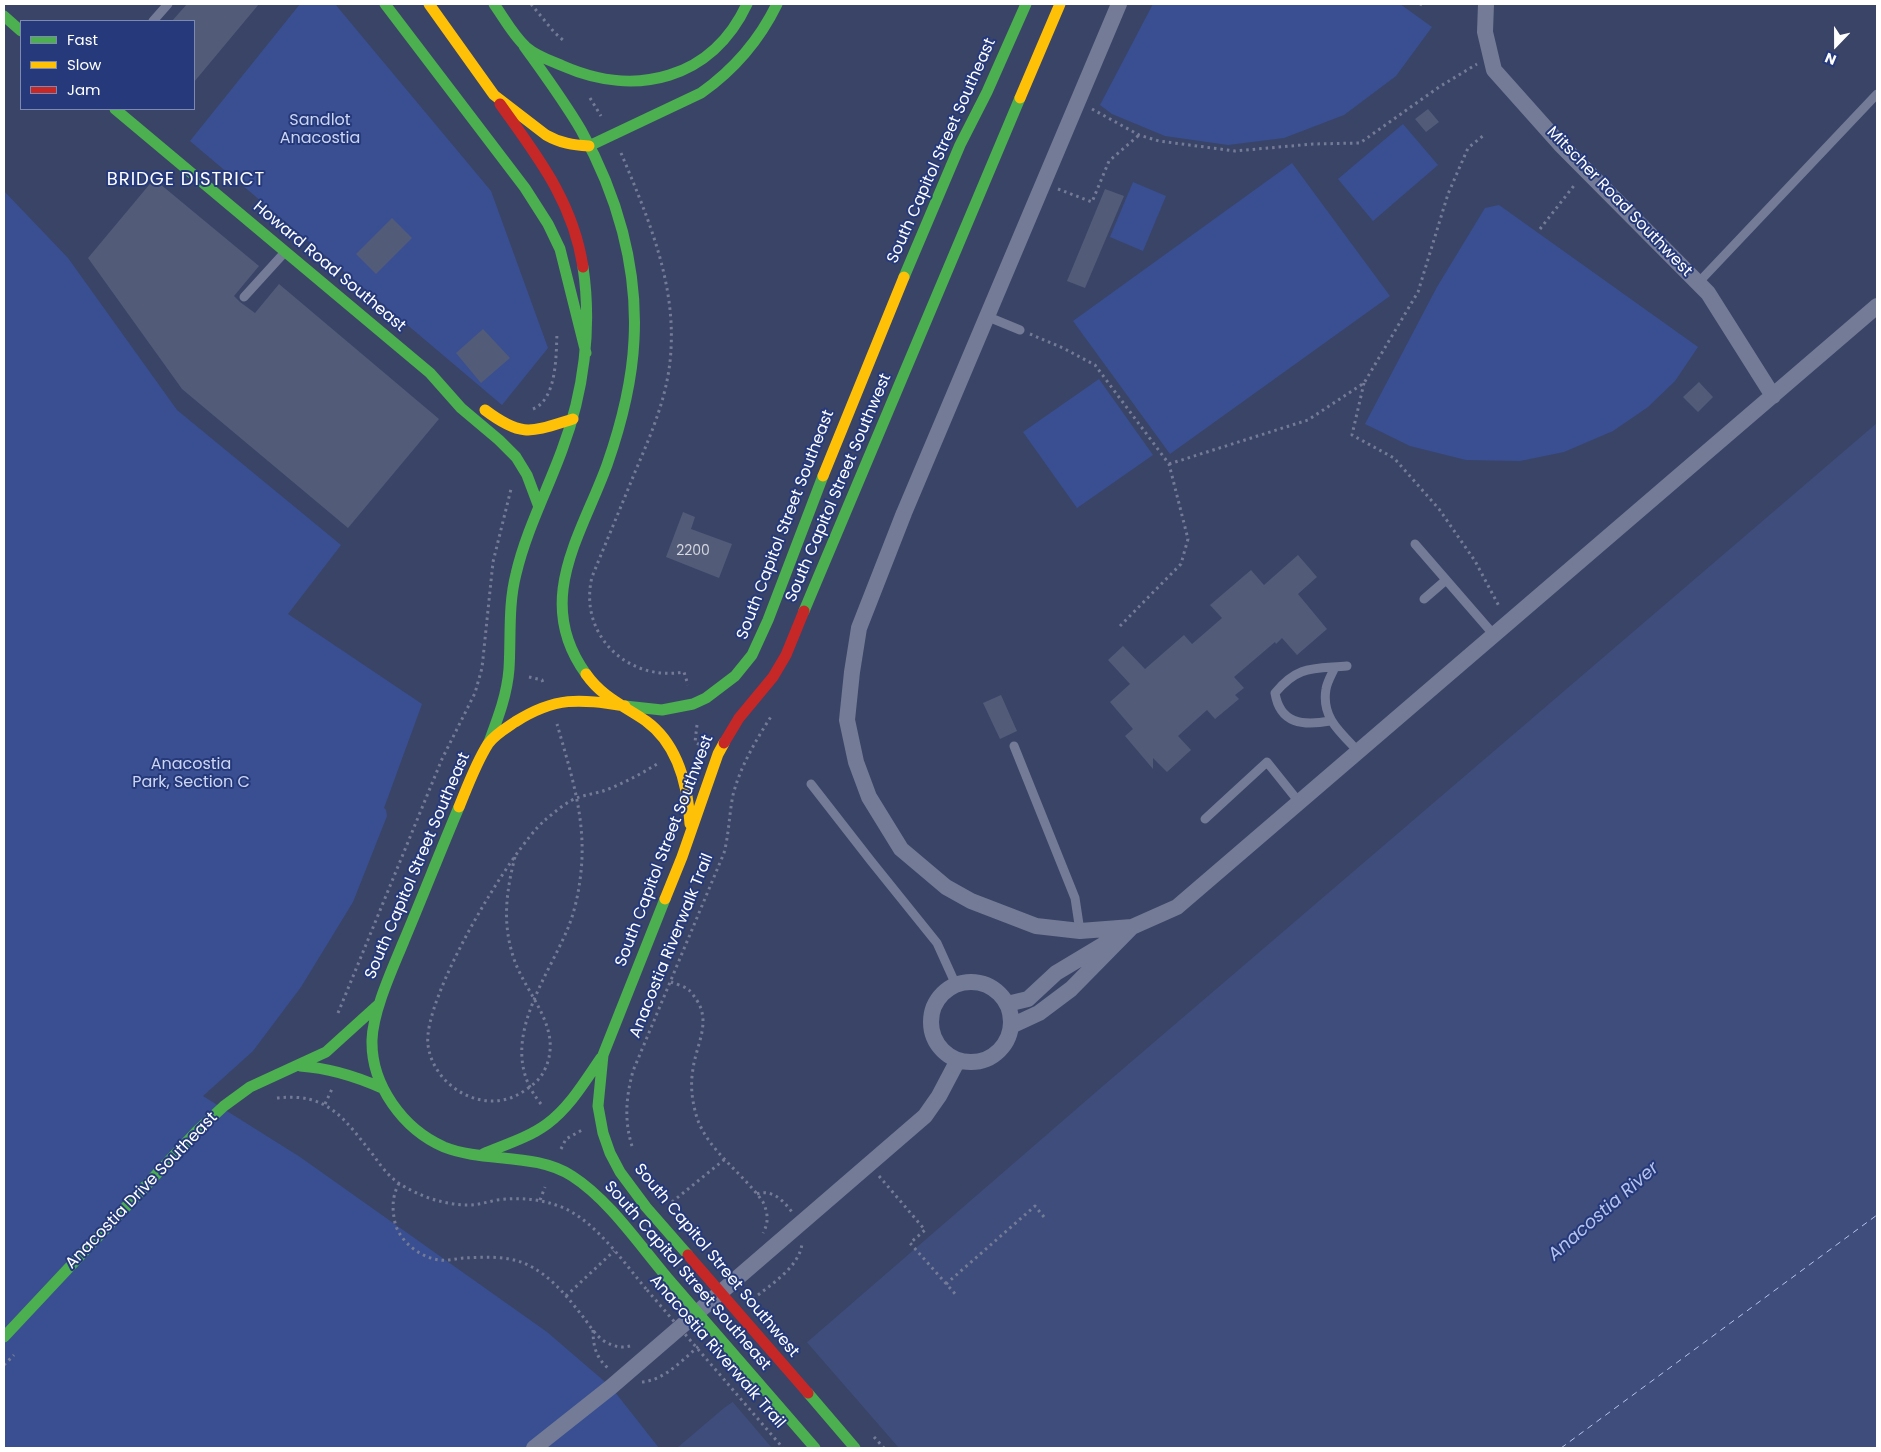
<!DOCTYPE html>
<html>
<head>
<meta charset="utf-8">
<style>
	body { margin:0 }
	#map { position:relative; width:1881px; height:1452px; overflow:hidden; background:#3a4467; font-family:Poppins,sans-serif }
	canvas { display:block }
	.frame { position:absolute; inset:0; border:5px solid #fff; pointer-events:none }
	.legend { position:absolute; left:20px; top:20px; width:175px; height:90px; box-sizing:border-box; background:#263a7b; border:1px solid #7d89b0; margin:0; padding:6px 9px; list-style:none; font-size:15px; color:#fff }
	.legend li { display:flex; align-items:center; gap:10px; height:25px }
	.legend b { width:25px; border:1px solid #7d89b0 }
	.north { position:absolute; left:1811px; top:20px; width:50px; height:50px; -webkit-text-stroke:4px #263a7b; paint-order:stroke; rotate:202deg; font-size:14px; font-weight:700; line-height:20px; text-align:center; color:#fff }
	.north::after { content:''; display:block; margin:auto; width:18px; height:22px; background:#fff; clip-path:polygon(50% 0,100% 100%,50% 72%,0 100%) }
</style>
</head>
<body>
<div id="map">
<canvas width="1881" height="1452"></canvas>
<div class="frame"></div>
<ul class="legend">
<li><b style="height:6px;background:#4caf50"></b>Fast</li>
<li><b style="height:6px;background:#ffc107"></b>Slow</li>
<li><b style="height:6px;background:#c62828"></b>Jam</li>
</ul>
<div class="north">N</div>
</div>
<script>
const c = document.querySelector('canvas').getContext('2d');
c.lineJoin = 'round';
function fill(path, color) { c.fillStyle = color; c.fill(path, 'evenodd'); }
function strokePath(path, color, width, dash) { c.strokeStyle = color; c.lineWidth = width; c.lineCap = dash ? 'butt' : 'round'; c.setLineDash(dash || []); c.stroke(path); }
function drawText(font, color, halo, rows, align = 'center') {
  c.font = font + ' Poppins,sans-serif'; c.lineWidth = 4; c.setLineDash([]); c.textBaseline = 'middle'; c.strokeStyle = halo; c.fillStyle = color; for (const [text, x, y, turn = 0] of rows) {
    c.save(); c.translate(x, y); c.rotate((+turn || 0) * Math.PI / 180); c.textAlign = isNaN(turn) ? turn : align; if (halo) c.strokeText(text, 0, 0); c.fillText(text, 0, 0); c.restore();
  }
}
fill(new Path2D(`
	M300 4H335L491 191 548 348 502 405 190 141Z
	M1153 4H1400L1432 27 1396 76 1344 115 1284 138 1228 145 1165 136 1112 114 1100 105Z
	M1403 124 1438 165 1373 221 1338 179Z
	M1292 163 1390 296 1170 454 1073 321Z
	M1133 182 1166 196 1143 251 1110 237Z
	M4 191 68 258 177 410 341 545 288 614 422 704 384 808 386 810 387 816 353 902 301 987 253 1051 203 1096 300 1157 547 1332 611 1387 659 1448H4Z
	M1499 205 1698 347 1675 381 1648 407 1613 431 1564 452 1520 461 1466 460 1410 446 1365 424 1437 287 1485 208Z
	M1099 379 1153 455 1077 508 1023 432Z`), '#394f91');
fill(new Path2D(`
	M1877 423V1448H677L724 1408 760 1383 1103 1086Z`), '#3f4d7c');
fill(new Path2D(`
	M805 1340 899 1448H772L731 1400 758 1381Z`), '#3a4467');
strokePath(new Path2D(`
	M1561 1448 1877 1215`), '#b5c3ec', 1, [6, 5]);
fill(new Path2D(`
	M187 4H259L194 82V21H172Z
	M1428 109 1439 122 1426 132 1415 119Z
	M154 179 259 266 234 296 240 302 255 313 279 284 439 419 348 528 182 389 88 258Z
	M1105 189 1124 196 1085 288 1067 281Z
	M392 218 412 238 376 274 356 254Z
	M483 329 510 358 481 383 456 353Z
	M1699 382 1713 397 1698 412 1683 397Z
	M683 512 695 517 691 529 732 544 719 578 666 557Z
	M1298 555 1317 577 1298 594 1327 629 1297 655 1282 638 1276 644 1275 642 1234 677 1244 688 1235 695 1239 699 1215 719 1207 710 1178 736 1191 750 1167 772 1153 758V769L1125 736 1133 729 1110 702 1130 684 1108 660 1123 646 1145 669 1184 635 1192 644 1222 618 1210 605 1251 570 1264 585Z
	M1001 695 1017 731 1000 739 983 703Z`), '#525b78');
strokePath(new Path2D(`
	M531 4 554 32 565 42
	M1420 4 1422 5
	M590 98 601 116
	M1092 109 1139 135 1159 141 1235 151 1313 144 1360 143 1439 87 1477 64
	M621 153C647 215 675 280 671 349 669 393 652 432 635 472 621 507 606 542 592 577 578 635 628 682 684 672L688 685
	M1058 189 1092 202 1109 161 1139 135
	M1540 229 1576 183
	M1030 334 1063 348 1095 365 1169 464 1188 539 1181 564 1119 627
	M1364 383 1352 435 1394 458 1439 509 1475 561 1500 608
	M533 409C557 399 556 356 557 333
	M1169 464 1308 420 1364 383 1418 292 1448 194 1468 148 1484 135
	M529 677 542 680 544 685
	M697 725 695 742 700 745
	M515 857C506 892 502 924 514 959 526 995 564 1028 545 1069 541 1079 533 1085 524 1091 487 1117 434 1089 428 1045 422 999 510 851 545 820 555 812 568 800 580 797 589 794 598 793 606 790 624 783 641 774 657 764
	M671 982C676 984 684 986 689 990 691 992 694 996 696 999 712 1022 696 1045 693 1069 690 1086 692 1101 697 1118 709 1152 743 1173 763 1202 768 1213 769 1222 763 1233
	M338 1013 442 759 475 693 482 668 493 562 511 489
	M277 1098C329 1092 345 1120 374 1156 381 1166 389 1177 400 1184 419 1196 444 1205 468 1205 478 1205 487 1202 497 1200 521 1197 542 1199 564 1208 597 1223 624 1263 647 1290
	M325 1104 332 1089
	M541 1104C494 1047 545 983 568 928 574 913 578 896 580 880 588 824 572 777 557 724
	M632 1146C624 1120 626 1097 633 1071L724 853C729 834 729 815 733 795 740 767 756 740 772 715
	M561 1149 566 1139 582 1130
	M879 1176 925 1230 910 1243 957 1296
	M399 1183C392 1197 392 1208 395 1223 400 1242 421 1258 440 1260 447 1261 455 1259 463 1258 484 1257 510 1255 530 1266 553 1278 569 1299 584 1318 590 1326 596 1336 604 1341 614 1347 623 1349 633 1345
	M757 1194C772 1189 783 1200 792 1212
	M540 1200 545 1187
	M672 1202 725 1159
	M946 1284 1035 1206 1044 1217
	M566 1296 614 1251
	M753 1299C770 1285 800 1267 802 1243
	M593 1330C593 1346 596 1358 609 1369
	M4 1365 14 1355
	M642 1382C665 1380 682 1360 699 1346`), '#747b96', 3, [2.5, 4]);
strokePath(new Path2D(`
	M153 21 168 4
	M1698 283 1877 94
	M244 297 285 252
	M986 316 1020 330
	M1415 544 1494 635
	M1424 599 1446 580
	M1335 667C1332 674 1327 682 1326 689 1321 718 1341 733 1359 752
	M1330 721C1303 726 1280 724 1275 693 1298 665 1313 669 1347 666
	M1014 746 1075 898 1080 931
	M811 784 871 861 937 943 956 985
	M1205 819 1267 762 1299 802`), '#747b96', 9);
strokePath(new Path2D(`
	M1119 4 904 513 859 628 852 672 847 720 856 762 869 797 901 849 946 887 971 901 1036 926 1080 931 1132 927 1177 907 1877 306
	M1486 4 1485 32 1494 70 1560 144 1708 293 1773 396
	M931 1022a40 40 0 1 1 80 0a40 40 0 1 1-80 0Z
	M1007 1004 1028 999 1056 973 1111 940
	M1011 1026 1039 1013 1071 989 1132 927
	M534 1448 611 1387 925 1116 939 1096 958 1060`), '#747b96', 16);
strokePath(new Path2D(`
	M385 4 525 188 548 224 560 249 586 353
	M494 4C504 18 513 35 526 47 536 56 551 61 563 66 636 98 712 79 747 4
	M4 16 21 31
	M524 46C544 74 564 101 581 130 617 194 638 267 634 340 632 383 621 425 607 465 581 536 533 601 586 674
	M115 109 430 373 461 408 499 440 516 457 527 475 539 507
	M589 146 701 93C735 69 759 41 777 4
	M904 277 960 145 987 92 1026 4
	M804 611 1020 98
	M625 706 662 710 693 704 706 698 735 676 752 655 768 620 823 476
	M489 742C498 718 507 695 509 669 511 637 508 605 516 574 526 531 547 491 562 450 584 392 592 328 583 267
	M459 807C440 852 422 898 403 943 392 970 373 1011 372 1040 371 1085 403 1129 444 1147 484 1163 535 1152 572 1176 608 1199 638 1243 665 1275
	M665 899 603 1055 598 1106 603 1133 610 1153 620 1172 646 1207 688 1255
	M300 1066C330 1068 355 1076 382 1088
	M483 1154C504 1145 528 1138 547 1124 570 1107 585 1081 601 1058
	M4 1337 197 1131 224 1106 250 1087 326 1052 379 1004`), '#4caf50', 11);
strokePath(new Path2D(`
	M429 4 494 95 546 135C560 143 573 145 589 146
	M1020 98 1060 4
	M485 410C522 438 531 432 573 419
	M823 476 904 277
	M586 674C602 697 624 706 646 721 679 745 688 786 690 824
	M459 807C468 785 476 763 488 744 494 735 506 728 515 722 556 696 579 699 625 706
	M665 899 682 857 718 754 724 743`), '#ffc107', 11);
strokePath(new Path2D(`
	M500 104C537 156 573 201 583 267
	M724 743 739 718 773 677 786 655 804 611`), '#c62828', 11);
strokePath(new Path2D(`
	M647 1290 783 1448
	M874 1437 884 1448`), '#747b96', 3, [2.5, 4]);
strokePath(new Path2D(`
	M665 1275 815 1448
	M808 1393 855 1448`), '#4caf50', 11);
strokePath(new Path2D(`
	M688 1255 808 1393`), '#c62828', 11);
drawText('14px', '#d4d6dd', null, [
	["2200",693,551]
]);
drawText('16px', '#ccd6f3', '#263a7b', [
	["Sandlot",320,121],
	["Anacostia",320,139],
	["Anacostia",191,765],
	["Park, Section C",191,783]
]);
drawText('16px', '#fff', '#263a7b', [
	["South Capitol Street Southeast",942,151,-66],
	["Mitscher Road Southwest",1619,202,46],
	["Howard Road Southeast",329,267,40],
	["South Capitol Street Southwest",839,488,-67],
	["South Capitol Street Southeast",786,525,-69],
	["South Capitol Street Southwest",665,851,-69],
	["South Capitol Street Southeast",418,866,-67],
	["Anacostia Riverwalk Trail",672,946,-68],
	["Anacostia Drive Southeast",142,1191,-46],
	["South Capitol Street Southwest",716,1261,50],
	["South Capitol Street Southeast",687,1276,49],
	["Anacostia Riverwalk Trail",717,1352,49]
]);
c.letterSpacing = '1px';
drawText('18px', '#fff', '#263a7b', [
	["BRIDGE DISTRICT",186,180]
]);
c.letterSpacing = '0px';
drawText('italic 18px', '#b5c3ec', '#263a7b', [
	["Anacostia River",1604,1212,-41]
]);
</script>
</body>
</html>
